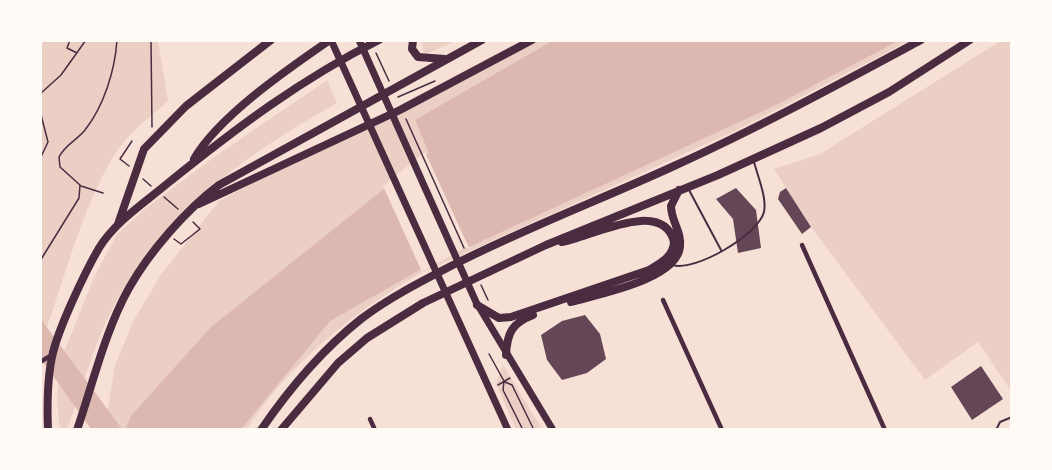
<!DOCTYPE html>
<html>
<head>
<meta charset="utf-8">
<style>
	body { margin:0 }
	#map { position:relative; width:1052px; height:470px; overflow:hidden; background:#f7e1d7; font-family:Figtree,sans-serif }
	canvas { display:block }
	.frame { position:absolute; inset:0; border:42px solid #fffaf5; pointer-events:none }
</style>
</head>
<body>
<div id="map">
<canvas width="1052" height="470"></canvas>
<div class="frame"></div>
</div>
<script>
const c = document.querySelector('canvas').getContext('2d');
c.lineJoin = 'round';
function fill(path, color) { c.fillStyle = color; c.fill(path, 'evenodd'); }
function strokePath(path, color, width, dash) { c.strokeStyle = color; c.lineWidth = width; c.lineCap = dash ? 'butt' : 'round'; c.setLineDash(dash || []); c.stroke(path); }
fill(new Path2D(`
	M1002 40 1012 41 1011 391 978 342 925 380 811 227 774 169 820 154Z
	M41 41H158L168 101C156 112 141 123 130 135 87 181 65 283 41 343Z
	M422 41H456L426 54 423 51Z
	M521 41H909L739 129 421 273C356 310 287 365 247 429L100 430 108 407 115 365 133 322 160 276 219 201Z
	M327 80 337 103C244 156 155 217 108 318 91 353 81 393 67 429L60 430 57 401 60 362 94 277 117 234 146 208 217 155Z
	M503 365 542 429H516L496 384Z`), '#ebcfc5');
fill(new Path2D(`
	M552 41H898L776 105 482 241 469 247 467 243 330 321 241 429 125 430 131 416 211 327 429 153 415 120Z
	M40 318 122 429H91L41 359Z`), '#dcb8b0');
fill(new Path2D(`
	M425 152 470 250 466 247 422 272 383 186Z`), '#f7e1d7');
fill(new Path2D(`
	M736 188 756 210 761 248 738 253 733 219 716 199Z
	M786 188 811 227 802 234 778 199 780 192Z
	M585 315 600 334 606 359 587 373 562 380 547 360 541 335 562 321Z
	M981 366 1003 399 972 420 951 387Z`), '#644757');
strokePath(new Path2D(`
	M70 40 67 48 77 53
	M151 40 152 127
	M376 53 389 81
	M40 94 61 75 86 40
	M398 97 435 81
	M40 111 48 142 40 159
	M406 119 464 248
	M129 166 120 159 132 141
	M143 179 151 186
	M81 186 103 193
	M164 197 178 209
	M174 239 181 244 200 229 193 222
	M40 261 79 198 80 185 60 167 59 157C65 145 77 140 85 130 104 106 115 70 117 40
	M481 285 488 300
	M489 354 504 381 503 390 523 430
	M505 382 512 385 534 430
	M498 385 510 378`), '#4a2c40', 1.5);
strokePath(new Path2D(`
	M689 190 721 250
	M673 265C695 272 758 235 764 212 767 198 758 177 754 162
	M996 430 1000 422 1012 417`), '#4a2c40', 2);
strokePath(new Path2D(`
	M802 245 885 430
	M663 300 722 430
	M40 362 52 355
	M370 419 375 430
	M40 429 41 430`), '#4a2c40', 4.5);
strokePath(new Path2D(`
	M331 40 508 430
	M359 40 476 302 553 430`), '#4a2c40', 7);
strokePath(new Path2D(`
	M413 40 412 49 418 57 445 59
	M194 159C219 116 288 69 330 40
	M199 204 400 110 532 40
	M118 224 144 149 186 106 271 40
	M48 430C47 405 47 381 52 357 57 331 85 272 99 248 115 222 144 203 168 183 235 129 301 79 379 40
	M77 430C93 383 105 331 129 288 150 251 186 210 219 185L482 40`), '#4a2c40', 8);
strokePath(new Path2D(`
	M571 302C598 294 676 280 680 247 682 232 671 221 671 206L679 190
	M477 305 499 318 511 317 649 270C661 263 673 257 674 242 663 197 591 237 562 242
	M506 355C507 333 512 323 533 315
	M261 430C289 389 322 350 361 319 389 298 420 282 451 266 523 229 600 200 674 166 758 128 839 84 921 40
	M281 430 338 363 367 338 423 303 546 245 718 175 821 128 889 92 970 40`), '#4a2c40', 8);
</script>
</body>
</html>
